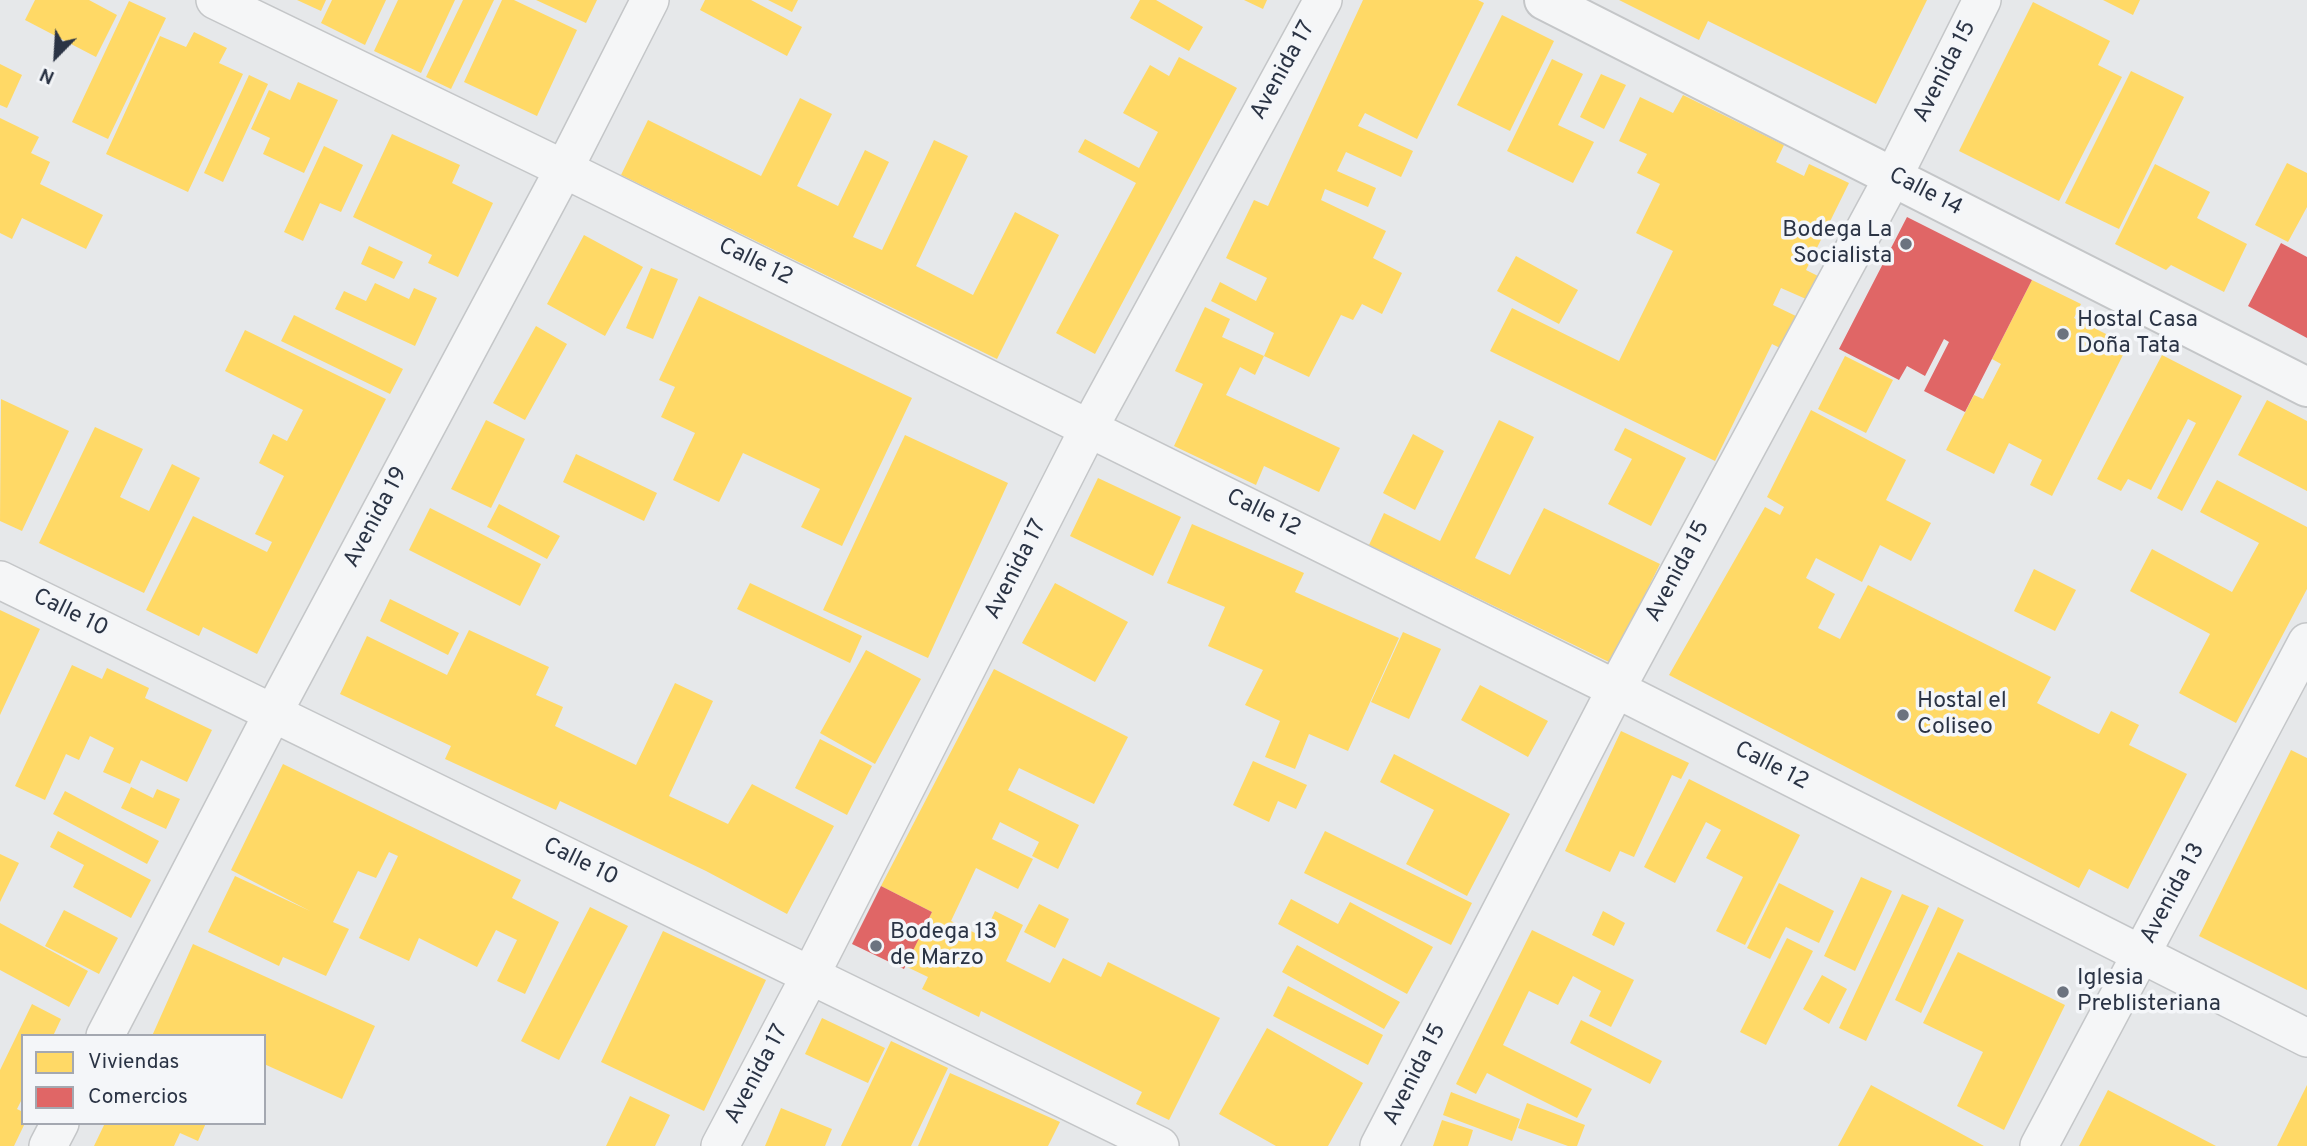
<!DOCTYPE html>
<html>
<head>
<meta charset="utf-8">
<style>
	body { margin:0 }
	#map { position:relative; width:2307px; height:1146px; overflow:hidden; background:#e6e8ea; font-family:Overpass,sans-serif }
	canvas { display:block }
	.legend { position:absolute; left:21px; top:1034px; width:245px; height:91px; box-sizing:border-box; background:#f4f6f9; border:2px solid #a4a8b1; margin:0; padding:9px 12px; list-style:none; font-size:21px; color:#2b3445 }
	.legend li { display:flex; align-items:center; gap:14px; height:35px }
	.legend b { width:35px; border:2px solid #a4a8b1 }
	.north { position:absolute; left:21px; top:21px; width:70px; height:70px; -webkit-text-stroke:5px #f4f6f9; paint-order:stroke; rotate:204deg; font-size:19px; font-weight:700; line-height:28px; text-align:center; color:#2b3445 }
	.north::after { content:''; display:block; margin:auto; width:24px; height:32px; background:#2b3445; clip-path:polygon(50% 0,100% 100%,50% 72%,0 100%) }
</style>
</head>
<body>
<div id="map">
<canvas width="2307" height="1146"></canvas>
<ul class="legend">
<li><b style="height:19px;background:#ffd966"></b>Viviendas</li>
<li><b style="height:19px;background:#e06666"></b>Comercios</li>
</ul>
<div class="north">N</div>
</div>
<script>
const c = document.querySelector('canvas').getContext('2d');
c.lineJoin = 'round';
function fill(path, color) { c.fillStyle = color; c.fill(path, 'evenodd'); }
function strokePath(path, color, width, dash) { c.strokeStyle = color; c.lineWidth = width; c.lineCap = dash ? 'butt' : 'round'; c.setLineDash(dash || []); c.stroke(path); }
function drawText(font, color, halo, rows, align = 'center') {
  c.font = font + ' Overpass,sans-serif'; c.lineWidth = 7; c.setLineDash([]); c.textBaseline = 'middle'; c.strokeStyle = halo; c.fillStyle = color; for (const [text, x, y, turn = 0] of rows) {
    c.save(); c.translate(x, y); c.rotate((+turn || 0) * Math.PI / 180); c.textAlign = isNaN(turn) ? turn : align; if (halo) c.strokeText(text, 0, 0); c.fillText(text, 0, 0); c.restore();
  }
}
fill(new Path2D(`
	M35 0H89L117 15 96 57 25 20Z
	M297 0H326L321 11Z
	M332 0H386L365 45 321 23Z
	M398 0H455L421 73 374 51Z
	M463 0H494L451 89 426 77Z
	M502 0H514L577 30 537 116 464 82Z
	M536 0H597L586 23Z
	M705 0H751L802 27 787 56 700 10Z
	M768 0H798L792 12Z
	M1140 0H1156L1203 27 1189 51 1130 18Z
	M1244 0H1267L1263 9Z
	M1363 0H1478L1484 3 1417 139 1365 113 1358 126 1413 151 1401 177 1346 152 1337 171 1376 188 1368 207 1325 189 1321 200 1386 231 1373 258 1402 273 1382 314 1362 304 1353 320 1341 315 1309 377 1264 356 1255 375 1240 367 1226 395 1340 448 1319 492 1264 466 1256 485 1174 446 1203 384 1175 371 1205 307 1230 319 1222 337 1264 356 1274 333 1211 301 1220 282 1256 301 1267 278 1226 258 1254 200 1268 206Z
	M1619 0H1927L1876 104 1708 21 1699 40Z
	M2103 0H2140L2133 15Z
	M129 1 166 18 108 139 72 122Z
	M2033 2 2110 41 2098 65 2122 77 2059 201 1959 151Z
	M1502 15 1554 41 1510 131 1457 105Z
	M194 32 227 48 219 63 243 74 188 192 106 154 160 36 186 47Z
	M1179 57 1237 88 1095 354 1056 333 1136 183 1078 152 1085 139 1139 168 1158 132 1123 113 1150 65 1169 76Z
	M1552 59 1583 74 1558 125 1594 142 1573 183 1507 151Z
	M0 64 22 75 7 108 0 105Z
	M2131 71 2184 97 2119 229 2065 203Z
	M1601 74 1626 85 1604 129 1580 117Z
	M249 75 268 84 223 182 204 173Z
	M298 82 338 100 304 173 263 154 270 138 251 129 269 90 290 100Z
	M1683 95 1784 145 1776 162 1804 176 1809 164 1849 183 1806 270 1818 276 1806 299 1781 288 1773 305 1798 317 1782 349 1772 344 1715 461 1490 351 1512 308 1619 361 1673 251 1636 233 1660 184 1637 173 1647 154 1619 141 1640 97 1673 113Z
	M800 98 832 114 797 186 838 206 865 150 889 162 853 237 882 250 934 140 968 156 916 266 973 295 1015 212 1059 235 997 359 621 175 648 120 761 176Z
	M0 118 39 137 31 153 50 162 40 184 103 215 86 249 22 218 12 239 0 233Z
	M392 134 460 165 452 183 493 203 458 277 428 263 432 255 353 217Z
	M324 146 363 165 341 212 320 203 303 241 284 232Z
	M2287 163 2307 173V207L2288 242 2255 225Z
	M2155 164 2210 192 2197 218 2247 244 2224 292 2171 265 2166 270 2115 244Z
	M584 235 643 267 605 336 547 304Z
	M369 246 403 262 394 279 361 264Z
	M1516 256 1578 290 1559 324 1497 291Z
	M651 268 678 279 653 339 626 328Z
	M2032 280 2081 304 2074 318 2128 345 2052 496 2030 485 2042 460 2009 443 1994 474 1946 450 1974 395 1983 399 2001 364 1992 359Z
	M375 283 409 299 414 288 437 298 415 346 335 309 344 291 366 301Z
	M699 296 912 398 842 546 801 527 820 489 743 453 719 502 673 480 695 433 661 417 675 387 659 380Z
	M294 315 403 369 390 394 281 341Z
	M536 326 567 344 525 420 493 403Z
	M245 330 386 399 257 654 203 627 199 636 146 610 193 516 267 552 272 542 255 534 284 476 259 463 273 434 287 441 303 410 225 371Z
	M2162 355 2242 396 2182 511 2157 498 2196 423 2188 419 2151 490 2128 479 2121 491 2097 479Z
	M1845 356 1893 380 1866 433 1818 409Z
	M1 399 69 431 22 531 0 521Z
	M2267 400 2307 421V491L2238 455Z
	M1811 410 1906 460 1886 500 1931 523 1911 561 1880 545 1862 582 1816 558 1806 578 1835 594 1818 628 1840 639 1868 585 2051 677 2037 703 2090 730 2099 734 2111 711 2139 725 2129 745 2187 774 2128 889 2089 869 2079 888 1669 675 1765 507 1780 515 1784 507 1767 497Z
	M486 420 525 439 491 508 451 489Z
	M1499 420 1534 437 1475 558 1510 575 1544 508 1660 564 1611 663 1369 545 1384 513 1440 541Z
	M95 427 143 449 120 497 149 511 172 464 200 478 144 593 39 543Z
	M1625 428 1686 458 1651 526 1608 504 1632 459 1614 450Z
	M1413 434 1444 451 1415 510 1383 493Z
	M905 435 1008 483 928 658 823 610Z
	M576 454 657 493 644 521 563 482Z
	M1098 478 1181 517 1153 576 1070 536Z
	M2217 480 2307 527V589L2236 723 2179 693 2210 634 2130 591 2152 549 2232 592 2259 543 2200 512Z
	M499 504 560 536 547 559 487 527Z
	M430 508 541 564 520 606 409 550Z
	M1192 524 1304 573 1295 592 1399 638 1348 751 1309 734 1295 769 1265 757 1280 721 1245 705 1263 670 1208 646 1225 607 1167 583Z
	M2034 569 2076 590 2055 631 2014 611Z
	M750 583 862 636 850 663 737 609Z
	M1055 583 1128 622 1095 682 1022 643Z
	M390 599 459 633 448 655 380 621Z
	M0 610 40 629 0 715Z
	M469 630 549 667 536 695 563 707 555 726 636 765 675 683 713 701 669 796 728 824 752 784 834 826 787 914 706 871 560 801 556 810 445 759 451 746 340 694 367 636 447 675Z
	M1403 632 1441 649 1409 719 1371 702Z
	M866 650 921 679 875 764 820 733Z
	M72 665 102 679 107 668 149 688 145 698 212 730 187 782 141 760 130 784 103 772 114 748 90 736 79 760 66 754 45 800 15 786Z
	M994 669 1128 737 1094 804 1019 768 1008 790 1079 825 1058 869 1032 856 1039 842 1000 822 992 839 1033 859 1018 889 976 868 951 921 983 937 995 911 1023 925 1006 961 1050 983 1063 958 1101 977 1108 962 1220 1018 1169 1120 1136 1104 1142 1092 981 1011 979 1017 922 989 928 977 905 966 932 912 881 886Z
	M1480 685 1548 721 1528 757 1461 720Z
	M1621 731 1689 763 1681 779 1672 775 1634 857 1620 851 1610 872 1565 851Z
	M820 739 872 766 847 815 795 788Z
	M2291 750 2307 758V990L2199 936Z
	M1394 754 1510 814 1467 896 1406 864 1434 810 1380 782Z
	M1253 761 1307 785 1296 809 1278 801 1269 822 1233 805Z
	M283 764 521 880 512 898 559 922 525 994 497 981 517 940 496 930 477 967 419 938 409 961 359 938 398 856 389 852 376 878 358 871 333 922 349 929 326 976 283 957 279 966 208 932 235 876 310 911 231 870Z
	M1689 779 1800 835 1745 945 1716 931 1743 877 1706 858 1721 830 1706 822 1675 883 1644 867Z
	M131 787 153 798 157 789 180 799 166 829 121 808Z
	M65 791 159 841 147 864 53 814Z
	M58 831 151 880 131 918 73 887 84 865 50 847Z
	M1325 831 1472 903 1451 945 1304 873Z
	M0 854 19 863 0 902Z
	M1861 877 1892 891 1855 971 1824 956Z
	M1779 883 1834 911 1819 943 1786 927 1770 959 1747 948Z
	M1902 894 1929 906 1866 1041 1839 1028Z
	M1291 899 1338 924 1350 902 1433 947 1407 994 1278 924Z
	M1039 904 1069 919 1055 948 1024 932Z
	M590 907 628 926 559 1060 521 1041Z
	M1938 907 1964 920 1921 1013 1895 1000Z
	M64 910 118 938 99 974 45 946Z
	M1603 911 1625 923 1614 946 1592 935Z
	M0 923 88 971 69 1007 0 970Z
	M1532 930 1634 980 1611 1027 1589 1016 1601 991 1573 976 1558 1005 1529 991 1503 1045 1592 1089 1577 1118 1487 1073 1476 1094 1456 1084Z
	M663 931 766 980 704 1111 601 1062Z
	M1787 938 1813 951 1766 1045 1740 1032Z
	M193 944 375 1026 342 1099 264 1064V1036H152Z
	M1297 945 1400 1002 1384 1029 1282 972Z
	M1958 952 2065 1005 2004 1130 1957 1106 1983 1052 1923 1023Z
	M1822 975 1847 989 1829 1024 1803 1009Z
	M1288 986 1383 1035 1368 1065 1273 1016Z
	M32 1004 61 1019 53 1036H23V1097L17 1109 23 1112V1123H25L14 1146H0V1070Z
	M822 1018 885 1048 868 1083 805 1054Z
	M1581 1020 1662 1061 1650 1084 1570 1043Z
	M1267 1028 1363 1083 1328 1146H1276L1219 1114Z
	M891 1041 948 1068 911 1146H841Z
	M950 1073 1060 1122 1048 1146H918Z
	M1871 1085 1984 1146H1838Z
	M2307 1085V1146H2277Z
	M2108 1090 2216 1146H2079Z
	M1451 1092 1520 1119 1512 1141 1443 1115Z
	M630 1096 670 1115 655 1146H606Z
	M1527 1103 1585 1125 1577 1146H1568L1518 1128Z
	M781 1108 832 1129 825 1146H765Z
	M1442 1120 1473 1130 1468 1146H1433Z
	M105 1123H206L198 1141 180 1133 174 1146H94Z`), '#ffd966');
fill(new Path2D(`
	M1907 217 2032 280 1965 412 1924 391 1949 342 1944 339 1925 376 1907 366 1899 380 1839 349Z
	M2281 243 2307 257V338L2248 306Z
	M881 886 932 912 904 969 852 944Z`), '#e06666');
const minor = new Path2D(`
	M215 0 564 169 1616 689 2307 1038
	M0 580 1160 1146
	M105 1036 273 713 564 169 650 0
	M48 1146 60 1123
	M720 1146 810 976 1089 428 1323 0
	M1379 1146 1616 689 1893 177 1982 0
	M2039 1146 2307 642`);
const tertiary = new Path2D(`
	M1544 0 2307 387`);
strokePath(minor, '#c4c6c8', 40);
strokePath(tertiary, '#c4c6c8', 42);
strokePath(minor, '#f5f6f7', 37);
strokePath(tertiary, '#f5f6f7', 38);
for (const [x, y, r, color] of [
	[1906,244,7,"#6c737f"],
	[2063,334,7,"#6c737f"],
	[1903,715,7,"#6c737f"],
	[876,946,7,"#6c737f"],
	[2063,992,7,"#6c737f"]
]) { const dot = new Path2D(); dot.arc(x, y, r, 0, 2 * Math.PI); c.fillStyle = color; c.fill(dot); strokePath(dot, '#f4f6f9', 2.5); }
drawText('23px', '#2b3445', '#f4f6f9', [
	["Avenida 17",1284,71,-61],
	["Avenida 15",1946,72,-63],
	["Calle 14",1925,193,27],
	["Calle 12",755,263,26],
	["Calle 12",1263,514,26],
	["Avenida 19",377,518,-62],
	["Avenida 17",1017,570,-63],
	["Avenida 15",1679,572,-62],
	["Calle 10",70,614,26],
	["Calle 12",1771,767,27],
	["Calle 10",580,863,26],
	["Avenida 13",2174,894,-62],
	["Avenida 17",758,1075,-62],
	["Avenida 15",1416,1075,-63]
]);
drawText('23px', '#2b3445', '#f4f6f9', [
	["Bodega La",1892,231,"right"],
	["Socialista",1892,257,"right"],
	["Hostal Casa",2077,321],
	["Doña Tata",2077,347],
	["Hostal el",1917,702],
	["Coliseo",1917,728],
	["Bodega 13",890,933],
	["de Marzo",890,959],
	["Iglesia",2077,979],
	["Preblisteriana",2077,1005]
], 'left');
</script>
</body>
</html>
